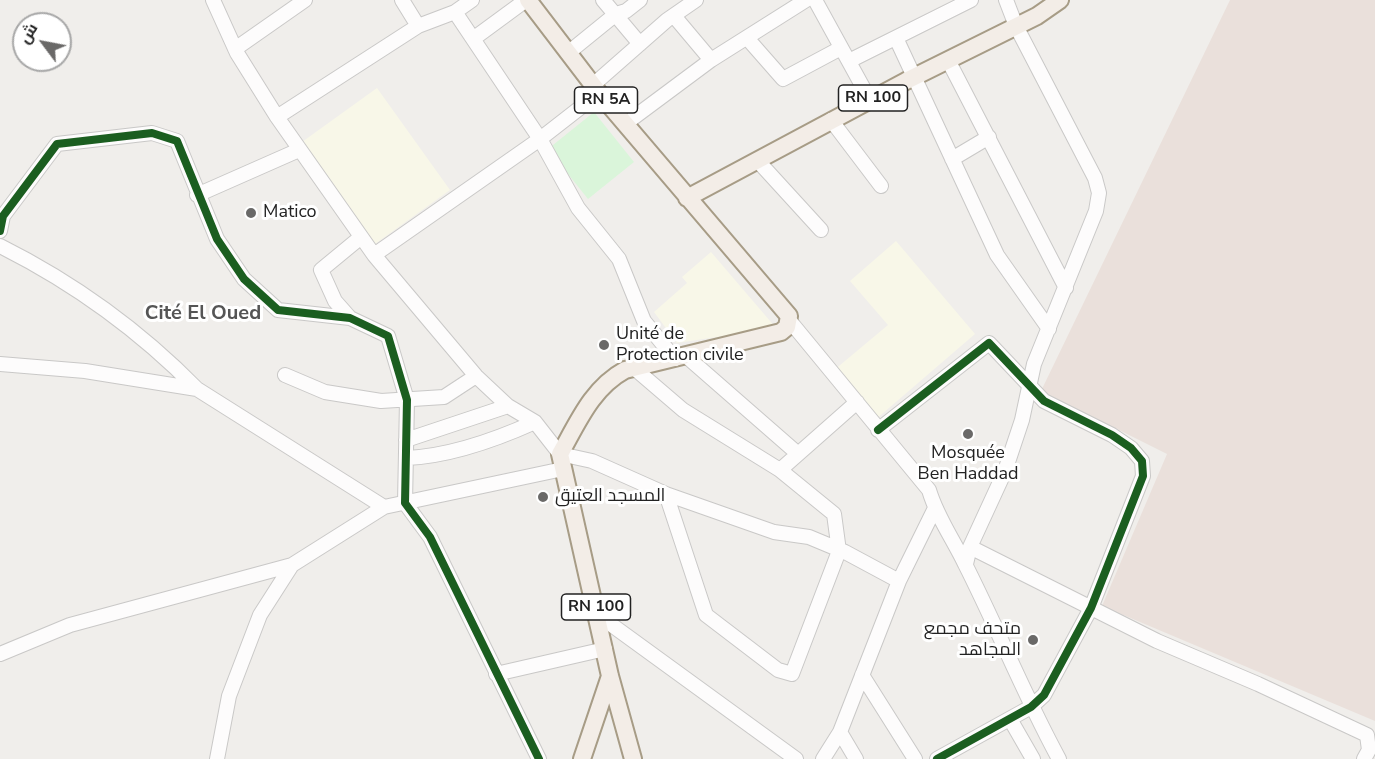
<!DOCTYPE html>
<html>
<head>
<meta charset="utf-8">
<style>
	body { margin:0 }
	#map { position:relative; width:1375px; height:759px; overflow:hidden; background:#f0eeeb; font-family:"Nunito Sans",Cairo,sans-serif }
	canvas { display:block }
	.north { position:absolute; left:12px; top:12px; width:60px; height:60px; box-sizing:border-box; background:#fff; border:2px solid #a7a7a7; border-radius:50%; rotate:302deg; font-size:16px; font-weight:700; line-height:24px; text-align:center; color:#222 }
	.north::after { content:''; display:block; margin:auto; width:21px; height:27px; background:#6a6968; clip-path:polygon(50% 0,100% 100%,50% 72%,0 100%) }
</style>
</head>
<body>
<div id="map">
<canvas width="1375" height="759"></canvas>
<div class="north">ش</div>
</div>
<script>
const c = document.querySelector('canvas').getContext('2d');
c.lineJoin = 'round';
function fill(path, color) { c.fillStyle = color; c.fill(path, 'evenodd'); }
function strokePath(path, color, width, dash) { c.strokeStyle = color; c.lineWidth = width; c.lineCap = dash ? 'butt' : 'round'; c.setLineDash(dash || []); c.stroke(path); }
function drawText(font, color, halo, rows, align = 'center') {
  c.font = font + ' "Nunito Sans",Cairo,sans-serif'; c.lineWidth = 6; c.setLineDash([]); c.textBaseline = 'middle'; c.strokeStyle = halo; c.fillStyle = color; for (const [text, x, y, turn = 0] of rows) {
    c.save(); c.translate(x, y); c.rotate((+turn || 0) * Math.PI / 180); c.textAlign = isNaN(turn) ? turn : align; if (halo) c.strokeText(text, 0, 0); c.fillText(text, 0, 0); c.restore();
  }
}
fill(new Path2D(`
	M377 88 450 190 375 244 302 142Z
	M896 241 975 334 875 420 833 371 888 325 850 281Z
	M711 252 776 328 677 343 654 312 687 283 682 277Z`), '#f8f7e8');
fill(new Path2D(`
	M1230 0H1375V721L1102 606 1167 454 1041 391Z`), '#eae0db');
fill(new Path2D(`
	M594 112 634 162 588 199 548 149Z`), '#daf5da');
const minor = new Path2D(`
	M213 0 237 53 277 117 374 255 476 376 508 406 535 422 560 454 592 461 666 494 774 532 809 537 845 552 899 581
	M402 0 418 26
	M603 0 640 44
	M815 0 870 100
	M455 12 540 139 578 208 619 259 644 321 675 359
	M674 16 711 60
	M747 38 783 79 841 48
	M896 38 997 255 1049 329
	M473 39 526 0
	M235 49 305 0
	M568 53 616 14 626 11 640 0
	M948 60 1066 288
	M849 61 971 0
	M593 85 667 20 696 0
	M277 117 418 26 455 12 472 0
	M831 120 881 186
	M625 124 711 60 806 0
	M952 159 989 137
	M757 160 821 230
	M197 195 299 150
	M0 231 3 216 57 144 152 133 177 141 217 239 244 279 278 310 350 318 388 336 407 400 405 503 430 537 539 759
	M0 246C74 283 139 330 197 389
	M374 255 540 139 599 93
	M350 318 335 301 321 270 361 237
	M789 320 929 490C937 517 953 539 965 564 998 629 1024 695 1059 759
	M686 356 797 453
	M0 364 85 371 197 389 384 507 563 469
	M634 368 683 410 780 470 834 514 839 551 792 674 778 670 706 615 666 494
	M285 375 325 392 381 401 444 397 476 376
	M878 430 989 343 1044 401 1112 435 1131 448 1142 461 1143 476 1091 608 1044 695 1031 707 937 759
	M406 440 508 406
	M407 458C451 456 495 440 535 422
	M780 470 857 402
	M970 547 1157 641 1258 684 1367 735 1369 750 1364 759
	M966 564 970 547 1005 471 1022 420 1034 364 1096 211 1099 193 1095 178 1016 26 1006 0
	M598 615 796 759
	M0 654 70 625 292 565
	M496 674 605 649
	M862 675 915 759
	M1010 719 1033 759
	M840 732 856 759
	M217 759 229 696 260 615 292 565 384 507
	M823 759 840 732 899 581 935 508`);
const major = new Path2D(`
	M528 0 599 93 789 316 787 327 781 332 625 370C592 388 578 422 560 454L610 676 633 759
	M687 198 906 81 1037 16 1060 0
	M582 759 610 676`);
strokePath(minor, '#c9c8c7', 16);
strokePath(major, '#a79c86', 20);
strokePath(minor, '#fdfcfc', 14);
strokePath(major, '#f3ede7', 16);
strokePath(new Path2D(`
	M0 231 3 216 57 144 152 133 177 141 217 239 244 279 278 310 350 318 388 336 407 400 405 503 430 537 539 759
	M878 430 989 343 1044 401 1112 435 1131 448 1142 461 1143 476 1091 608 1044 695 1031 707 937 759`), '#1b5e20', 8);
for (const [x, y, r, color] of [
	[251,213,6,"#6a6968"],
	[604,345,6,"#6a6968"],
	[968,434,6,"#6a6968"],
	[543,497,6,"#6a6968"],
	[1033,640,6,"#6a6968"]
]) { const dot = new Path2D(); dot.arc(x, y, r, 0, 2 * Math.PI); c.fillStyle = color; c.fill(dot); strokePath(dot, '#fff', 2); }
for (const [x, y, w] of [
	[873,98,69],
	[606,100,63],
	[596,607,69]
]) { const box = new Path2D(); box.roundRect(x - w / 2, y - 13, w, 26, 4.5); c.fillStyle = '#fff'; c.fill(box); strokePath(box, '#222', 1.5); }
drawText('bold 16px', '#222', null, [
	["RN 100",873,98],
	["RN 5A",606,100],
	["RN 100",596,607]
]);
drawText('18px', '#222', '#fff', [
	["Matico",263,213],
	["Unité de",616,335],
	["Protection civile",616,356],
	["Mosquée",968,454,"center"],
	["Ben Haddad",968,475,"center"],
	["المسجد العتيق",555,497],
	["متحف مجمع",1021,630,"right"],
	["المجاهد",1021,651,"right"]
], 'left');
drawText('bold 20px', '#555', '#fff', [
	["Cité El Oued",203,314]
]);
</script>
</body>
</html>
